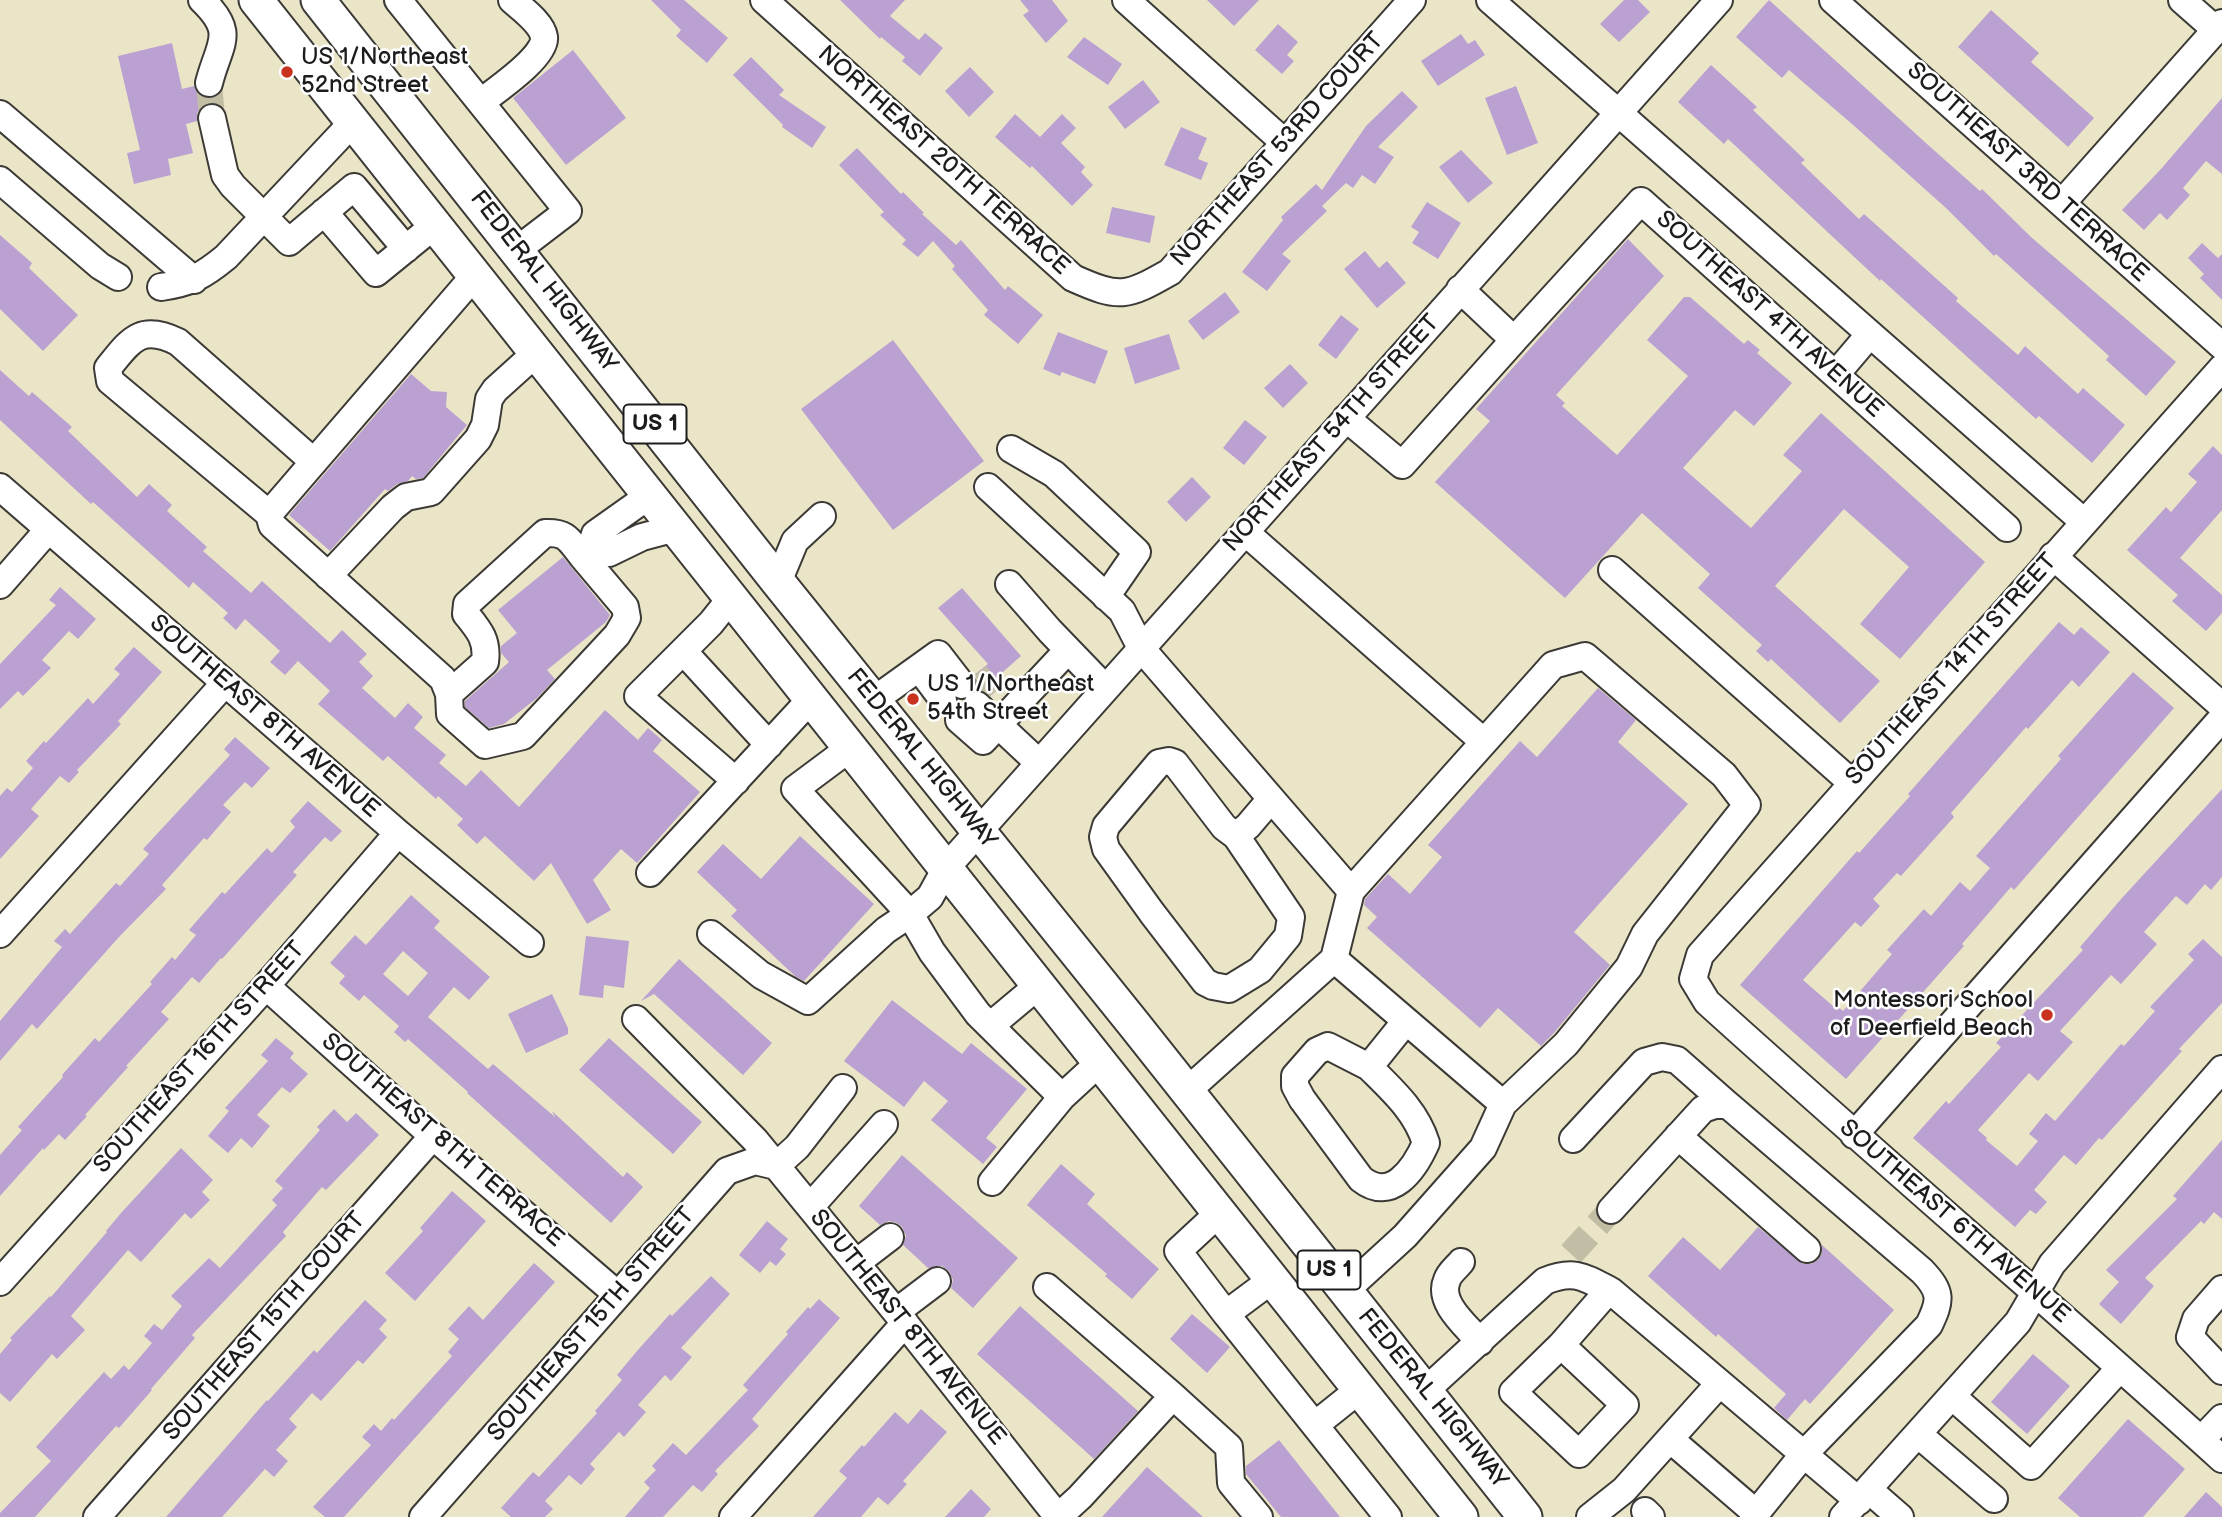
<!DOCTYPE html>
<html>
<head>
<meta charset="utf-8">
<style>
	body { margin:0 }
	canvas { display:block; background:#ebe5c7 }
</style>
</head>
<body>
<canvas width="2222" height="1517"></canvas>
<script>
const c = document.querySelector('canvas').getContext('2d');
c.lineJoin = 'round';
function fill(path, color) { c.fillStyle = color; c.fill(path, 'evenodd'); }
function strokePath(path, color, width, dash) { c.strokeStyle = color; c.lineWidth = width; c.lineCap = dash ? 'butt' : 'round'; c.setLineDash(dash || []); c.stroke(path); }
function drawText(font, color, halo, rows, align = 'center') {
  c.font = font + ' "Balsamiq Sans",sans-serif'; c.lineWidth = 5; c.setLineDash([]); c.textBaseline = 'middle'; c.strokeStyle = halo; c.fillStyle = color; for (const [text, x, y, turn = 0] of rows) {
    c.save(); c.translate(x, y); c.rotate((+turn || 0) * Math.PI / 180); c.textAlign = isNaN(turn) ? turn : align; if (halo) c.strokeText(text, 0, 0); c.fillText(text, 0, 0); c.restore();
  }
}
fill(new Path2D(`
	M651 0H684L728 38 707 63 676 36 681 30Z
	M840 0H905L890 16 919 40 925 33 943 48 920 76 902 61 905 57 881 37 880 39Z
	M1020 0H1052L1068 21 1046 43 1023 15 1029 11Z
	M1207 0H1259L1234 26Z
	M1624 0H1638L1650 12 1619 42 1600 24Z
	M1769 0 1927 144 1980 191 1982 189 2031 237 2176 362 2146 396 2106 360 2109 356 1996 254 1994 256 1946 208 1852 124 1789 70 1782 78 1736 37Z
	M1991 10 2039 53 2031 62 2094 118 2068 147 1958 47Z
	M1278 24 1298 42 1287 55 1294 61 1282 74 1255 50Z
	M1461 34 1468 44 1475 40 1485 55 1438 86 1421 61Z
	M1084 37 1122 64 1108 85 1067 57Z
	M172 43 182 89 194 86 198 94 205 98H213L220 94 223 107 216 103H208L202 106 197 113V121L186 124 193 153 168 159 171 175 134 184 127 153 140 150 118 56Z
	M573 50 626 118 566 165 513 98Z
	M751 57 784 90 779 95 826 127 812 148 782 127 783 125 733 75Z
	M1711 65 1757 107 1753 110 1805 160 1801 163 1859 219 1864 214 1958 298 1956 301 2018 355 2025 346 2078 394 2083 388 2125 425 2092 463 2039 416 2036 419 1881 279 1880 281 1728 139 1724 144 1678 102Z
	M970 67 994 92 969 117 945 91Z
	M1143 80 1160 102 1125 129 1108 107Z
	M1516 86 1538 143 1507 155 1485 98Z
	M1402 91 1418 107 1378 147 1394 157 1375 184 1362 175 1353 188 1346 183 1322 206 1327 211 1282 254 1291 261 1267 291 1242 272 1283 220 1281 217 1316 184 1322 190 1366 126Z
	M2222 98V174L2206 161 2183 188 2190 195 2167 220 2160 213 2144 230 2122 210 2161 169Z
	M1015 114 1040 137 1062 114 1076 128 1061 143 1085 167 1081 172 1093 185 1072 206 1032 166 1030 168 995 137Z
	M1181 127 1207 138 1198 159 1208 163 1201 180 1164 165Z
	M857 148 901 194 903 192 924 213 922 214 956 245 961 240 1005 290 1008 286 1043 315 1018 344 984 315 988 310 952 269 955 266 933 241 918 257 902 244 906 240 880 215 884 212 839 165Z
	M1461 150 1493 183 1468 203 1439 167Z
	M1427 202 1461 223 1438 259 1412 243 1419 232 1411 227Z
	M1112 207 1155 216 1150 243 1106 233Z
	M0 235 32 263 29 268 78 315 43 351 0 309Z
	M1628 239 1664 276 1556 395 1565 403 1562 406 1617 455 1688 376 1647 340 1684 297H1690L1744 344 1748 340 1760 350 1757 353 1792 383 1754 426 1735 410 1683 468 1751 528 1802 471 1783 455 1821 413 1985 562 1900 659 1860 624 1909 567 1844 509 1775 586 1880 681 1840 723 1771 659 1768 662 1756 651 1762 645 1698 588 1710 574 1642 513 1565 598 1435 482 1490 421 1476 409Z
	M2202 243 2218 258 2222 254V300L2200 278 2204 274 2188 258Z
	M1365 251 1379 268 1387 261 1406 283 1377 308 1344 269Z
	M1225 292 1240 312 1203 340 1188 321Z
	M1341 315 1359 329 1336 359 1318 345Z
	M1058 332 1108 351 1095 384 1062 372 1060 376 1043 369Z
	M1169 334 1180 369 1135 384 1124 348Z
	M893 340 984 461 893 530 801 409Z
	M1290 364 1308 383 1283 408 1264 388Z
	M0 370 29 396 32 392 72 427 68 431 137 497 149 484 172 505 167 511 207 547 203 551 251 593 262 581 330 643 342 630 367 654 359 662 373 676 362 688 395 718 408 703 423 717 414 728 446 755 439 763 466 786 481 770 519 807 605 710 638 740 648 728 662 740 653 751 700 792 637 863 621 849 593 880 611 910 587 924 551 863 534 881 485 836 477 844 457 825 463 819 438 796 436 799 388 756 383 761 318 704 330 691 298 661 285 675 270 662 280 651 245 619 236 630 223 618 228 613 193 582 189 588 93 502 91 504 0 420Z
	M411 374 431 391 447 392 446 407 467 425 423 478 416 479 412 476 408 481 397 484 388 491 385 489 330 551 289 515Z
	M1245 420 1267 437 1244 465 1223 448Z
	M2213 446 2222 455V510L2180 558 2222 595V613L2206 631 2172 601 2178 595 2127 550 2166 507 2171 512 2197 482 2188 474Z
	M1192 477 1211 497 1186 522 1167 502Z
	M563 557 610 615 606 622 547 670 555 679 537 698 504 724 489 728 465 707V701L509 662 501 653V646L517 633 498 610Z
	M60 587 96 619 78 639 69 631 42 660 51 668 23 696 18 691 0 709V664L56 605 49 600Z
	M962 588 1021 656 988 685 994 693 990 696 977 690V682L974 675 988 664 938 608Z
	M2059 622 2074 635 2081 627 2110 652 2079 687 2072 680 2028 729 2026 727 1951 813 1954 817 1901 876 1897 873 1873 899 1880 906 1861 927 1855 922 1803 980 1833 1006 1835 1004 1843 1011 1892 954 1887 950 1924 909 1931 916 1960 882 1970 891 1990 868 1976 856 2061 759 2058 756 2133 672 2174 708 2014 890 2011 887 1962 944 1964 946 1846 1079 1740 985 1857 851 1859 853 1910 796 1908 794Z
	M134 647 162 672 118 721 121 724 77 770 79 772 69 783 60 776 31 809 39 816 0 859V796L7 788 12 792 33 768 26 761 44 741 46 743 88 698 93 704 120 674 114 669Z
	M1598 688 1636 720 1618 742 1688 804 1574 932 1610 965 1554 1033 1541 1046 1498 1008 1480 1028 1367 928 1377 917 1364 905 1365 899 1388 874 1410 894 1442 857 1428 845 1520 741 1537 757Z
	M235 737 270 768 252 788 245 782 223 805 231 812 207 840 204 838 162 885 166 889 119 937 37 1029 32 1024 0 1061V1021L62 947 54 941 65 929 70 934 116 883 120 886 149 854 143 849 230 755 224 749Z
	M2222 789V877L2211 890 2205 884 2187 905 2176 896 2144 932 2157 944 2121 984 2111 975 2060 1031 2073 1042 2038 1081 2029 1073 1978 1130 1987 1138 1986 1140 2017 1166 2038 1141 2029 1134 2046 1113 2055 1121 2121 1044 2124 1046 2155 1011 2150 1007 2194 960 2188 954 2203 939 2222 957V1003L2179 1049 2182 1051 2145 1092 2102 1140 2099 1138 2076 1165 2064 1155 2034 1190 2047 1202 2036 1214 2030 1210 2015 1227 1913 1138 1946 1101 1949 1104 2001 1047 1996 1043 2083 950 2080 947 2122 898Z
	M308 801 342 831 331 842 325 837 293 872 297 875 222 959 221 958 199 983 192 977 161 1012 169 1019 126 1066 128 1067 85 1115 87 1116 65 1140 59 1134 44 1150 43 1148 0 1196V1155L22 1130 18 1127 63 1077 62 1075 95 1038 99 1042 152 984 150 982 172 957 175 960 196 935 189 930 222 892 225 894 267 848 272 853 295 827 290 821Z
	M800 836 874 904 804 981 796 977 731 916 737 910 697 872 723 844 761 879Z
	M411 895 440 921 434 928 490 977 469 1000 454 987 428 1017 488 1069 493 1064 555 1117 552 1111 623 1177 627 1172 643 1187 611 1223 467 1093 468 1092 408 1039 405 1042 394 1032 399 1026 364 995 359 1001 339 983 345 976 330 963 355 935 366 945ZM403 951 428 973 408 996 383 974Z
	M586 936 629 941 624 988 604 985 603 998 579 995Z
	M679 959 772 1043 743 1075 654 994 641 1001Z
	M552 994 568 1028V1034L526 1053 508 1014Z
	M892 1000 962 1054 971 1043 1027 1089 986 1138 997 1147 983 1164 931 1120 948 1101 924 1081 904 1107 844 1061Z
	M276 1038 294 1053 290 1058 308 1074 290 1093 282 1087 257 1115 270 1126 252 1148 241 1138 228 1153 208 1136 229 1111 225 1108 268 1061 261 1055Z
	M609 1038 702 1122 673 1154 579 1070Z
	M334 1109 347 1122 356 1113 379 1135 326 1190 322 1187 283 1232 286 1236 192 1335 195 1338 151 1389 152 1390 119 1428 116 1426 35 1517H0V1513L51 1461 36 1447 104 1372 111 1379 124 1365 129 1370 152 1343 144 1336 154 1324 162 1330 182 1306 171 1296 209 1258 220 1268 277 1205 272 1200 283 1188 275 1181 320 1130 317 1127Z
	M2222 1140V1219L2214 1212 2204 1224 2201 1221 2145 1278 2154 1286 2121 1324 2099 1304 2119 1282 2106 1270 2177 1199 2173 1196Z
	M181 1148 213 1180 202 1192 210 1200 191 1219 185 1213 141 1262 128 1250 71 1316 85 1330 57 1359 52 1354 10 1402 0 1393V1354L12 1340 10 1338 50 1296 51 1297 107 1232 106 1231 121 1213Z
	M902 1155 1018 1258 973 1308 951 1288 953 1280 949 1271 942 1266 928 1268 903 1245 906 1236 902 1227 897 1223 889 1221 880 1225 859 1206Z
	M1061 1164 1095 1194 1087 1204 1159 1269 1132 1299 1105 1276 1107 1274 1027 1205Z
	M452 1191 486 1221 415 1301 385 1273 423 1231 420 1228Z
	M767 1221 788 1239 780 1249 786 1254 776 1266 770 1261 760 1273 739 1255Z
	M1758 1227 1803 1264H1811L1818 1260 1822 1253V1245L1894 1310 1810 1404 1805 1399 1787 1420 1774 1408 1786 1394 1718 1334 1716 1337 1648 1276 1683 1237 1720 1270Z
	M534 1263 555 1282 344 1517H325L313 1507 371 1445 362 1437 374 1424 381 1431 392 1418 394 1420 452 1356 448 1352 459 1339 448 1329 469 1306 483 1320Z
	M711 1276 730 1294 681 1348 692 1357 671 1381 665 1375 638 1405 646 1412 624 1437 619 1432 590 1464 595 1469 581 1485 569 1475 545 1501 553 1509 545 1517H511L501 1508 533 1472 539 1477 597 1413 595 1411 622 1380 617 1375 637 1351 670 1314 672 1316Z
	M819 1299 840 1318 752 1419 759 1426 715 1471 718 1474 702 1492 693 1485 663 1517H625L650 1488 644 1482 656 1470 652 1466 673 1443 686 1455 748 1390 743 1385 788 1334 786 1332 808 1307 810 1309Z
	M365 1300 387 1320 379 1329 387 1337 363 1364 358 1360 321 1401 312 1393 289 1419 297 1427 276 1450 288 1461 274 1477 265 1469 222 1517H166L267 1400 268 1401 314 1350 317 1353Z
	M1020 1306 1138 1411 1094 1459 977 1354Z
	M1192 1314 1230 1347 1207 1373 1170 1339Z
	M2033 1354 2070 1386 2027 1434 1991 1402Z
	M921 1409 947 1432 903 1481 907 1484 888 1505 878 1497 861 1517H813L847 1478 839 1471 862 1445 864 1447 895 1412 908 1424Z
	M2128 1419 2185 1469 2143 1517H2080L2058 1498Z
	M1279 1440 1340 1517H1281L1246 1474V1466Z
	M1147 1467 1203 1517H1102Z
	M971 1489 991 1509 984 1517H945Z
	M2206 1492 2222 1507V1517H2184Z`), '#baa1d1');
strokePath(new Path2D(`
	M209 83 212 118
	M976 674 992 695
	M1571 1254 1611 1210`), '#c2bda5', 26, [26, 13]);
const minor = new Path2D(`
	M202 0C237 34 219 43 209 83
	M398 0 568 211 517 250
	M764 0 1073 278C1120 299 1126 297 1170 272L1412 0
	M1126 0 1285 143
	M1490 0 2084 522
	M1833 0 2222 346
	M2182 0 2216 30
	M481 102C495 91 547 56 544 37 542 23 522 9 512 0
	M0 114 194 280
	M212 118 225 175 233 186 289 242 354 187 406 249
	M0 180 100 266 118 277
	M2062 203 2222 23
	M324 212 376 273 435 225
	M475 275 269 514 272 525 443 679 449 694 450 714 485 745 523 736 617 635 627 618 625 607 582 556 590 551
	M161 287C190 283 203 276 226 257L353 122
	M1514 340 1641 201 2007 528
	M2222 368 1700 955 1693 979 1707 1002C1877 1156 2052 1305 2222 1459
	M1836 374 1870 334
	M1346 418 1402 465 1514 340 1460 289
	M1011 449 1054 474 1137 552 1106 597
	M0 487 398 833 530 943
	M988 487 1122 611 1141 648 1351 891
	M650 495 595 534 590 551 609 553 642 537 676 528
	M269 514 110 381 108 368C130 341 140 323 178 342L314 462
	M1245 532 1484 742
	M2053 556 2222 706
	M1612 570 1852 783
	M328 576 393 507 406 497 431 492 478 439 485 425 489 399 495 390 536 353
	M778 582 795 541 822 516
	M1009 584 1050 631 1105 688
	M0 585 48 530
	M731 598 711 623 683 651 769 745
	M683 651 638 696 736 781
	M919 668 943 700
	M449 694 485 662C488 640 479 630 466 614L467 604 545 533C567 532 569 540 582 556
	M874 700 938 654 962 685
	M977 705 1039 763
	M959 720 983 741 1068 650
	M1236 836 1291 917 1288 936 1260 970 1229 989 1213 986 1205 982 1152 913 1106 849 1103 837 1106 826 1159 763 1169 761 1175 763 1224 827 1236 836 1248 826 1271 799
	M650 873 811 699
	M0 934 225 683
	M711 934 761 975 808 1001 886 930 910 914 795 789 850 748
	M1334 959 1503 1104
	M266 986 433 1136 618 1295
	M636 1019 755 1140 896 1312 1058 1517
	M990 1026 1039 985
	M1100 1062 1062 1097 978 1014 932 952 910 914 930 897 946 868 1719 0
	M1369 1067C1392 1090 1416 1111 1426 1143 1414 1170 1391 1203 1361 1179L1302 1099 1295 1086V1076L1317 1051 1328 1046 1369 1067 1406 1021
	M1187 1091 1334 959 1351 891 1553 665 1585 656 1724 775 1747 805 1645 934 1629 967 1566 1044 1503 1104 1483 1148 1405 1236 1345 1291
	M1854 1135 2222 718
	M1678 1136 1807 1249
	M1573 1139 1644 1062 1662 1057 1677 1060 1728 1105
	M992 1182 1062 1097
	M810 1207 884 1124
	M1611 1210 1703 1109 1715 1105H1728L1922 1271C1942 1292 1941 1300 1929 1325L1803 1455 1753 1517
	M1220 1212 1178 1251 1226 1314
	M1461 1262C1457 1267 1449 1273 1447 1280 1437 1303 1467 1326 1480 1342
	M856 1263 890 1237
	M1273 1279 1226 1314 1388 1517
	M0 1282 266 986 398 833
	M1047 1287 1173 1396
	M2222 1289 2196 1319 2190 1337 2222 1371
	M896 1312 937 1281
	M1561 1345 1625 1405 1579 1454 1513 1392 1561 1345 1609 1290
	M1425 1391 1545 1281C1574 1269 1584 1277 1611 1291L1859 1501
	M1953 1397 2031 1466 2120 1368
	M1315 1425 1360 1389
	M1919 1435 1994 1499
	M1671 1440 1756 1513
	M2201 1440 2222 1418
	M1869 1490 1900 1517
	M1645 1511 1651 1517
	M97 1517 433 1136
	M423 1517 727 1171 755 1161 776 1166 797 1147 843 1088
	M733 1517 905 1323
	M1058 1517 1080 1497 1173 1396 1229 1447 1231 1483 1259 1517
	M1590 1517 1624 1490 1719 1384
	M1843 1517 2018 1322 2052 1264 2222 1069`);
const major = new Path2D(`
	M256 0 1461 1517
	M318 0 778 582 1133 1023 1525 1517`);
strokePath(minor, '#3b3a36', 30);
strokePath(major, '#3b3a36', 37);
strokePath(minor, '#fff', 26);
strokePath(major, '#fff', 33);
for (const [x, y, r, color] of [
	[287,72,7,"#c8321e"],
	[913,699,7,"#c8321e"],
	[2047,1015,7,"#c8321e"]
]) { const dot = new Path2D(); dot.arc(x, y, r, 0, 2 * Math.PI); c.fillStyle = color; c.fill(dot); strokePath(dot, '#fff', 2.5); }
for (const [x, y, w] of [
	[655,424,63],
	[1329,1270,63]
]) { const box = new Path2D(); box.roundRect(x - w / 2, y - 19.5, w, 39, 5); c.fillStyle = '#fff'; c.fill(box); strokePath(box, '#1c1c1c', 2); }
drawText('bold 23px', '#1c1c1c', null, [
	["US 1",655,424],
	["US 1",1329,1270]
]);
drawText('24px', '#1c1c1c', '#fff', [
	["US 1/Northeast",301,58],
	["52nd Street",301,86],
	["US 1/Northeast",927,685],
	["54th Street",927,713],
	["Montessori School",2033,1001,"right"],
	["of Deerfield Beach",2033,1029,"right"]
], 'left');
drawText('24px', '#1c1c1c', '#fff', [
	["NORTHEAST 53RD COURT",1278,150,-48],
	["NORTHEAST 20TH TERRACE",943,161,42],
	["SOUTHEAST 3RD TERRACE",2027,173,42],
	["FEDERAL HIGHWAY",543,282,52],
	["SOUTHEAST 4TH AVENUE",1769,315,42],
	["NORTHEAST 54TH STREET",1332,434,-48],
	["SOUTHEAST 14TH STREET",1952,670,-48],
	["SOUTHEAST 8TH AVENUE",264,717,41],
	["FEDERAL HIGHWAY",921,759,51],
	["SOUTHEAST 16TH STREET",200,1058,-48],
	["SOUTHEAST 8TH TERRACE",442,1141,41],
	["SOUTHEAST 6TH AVENUE",1954,1222,41],
	["SOUTHEAST 15TH STREET",592,1325,-49],
	["SOUTHEAST 15TH COURT",265,1327,-49],
	["SOUTHEAST 8TH AVENUE",907,1328,51],
	["FEDERAL HIGHWAY",1432,1399,51]
]);
</script>
</body>
</html>
